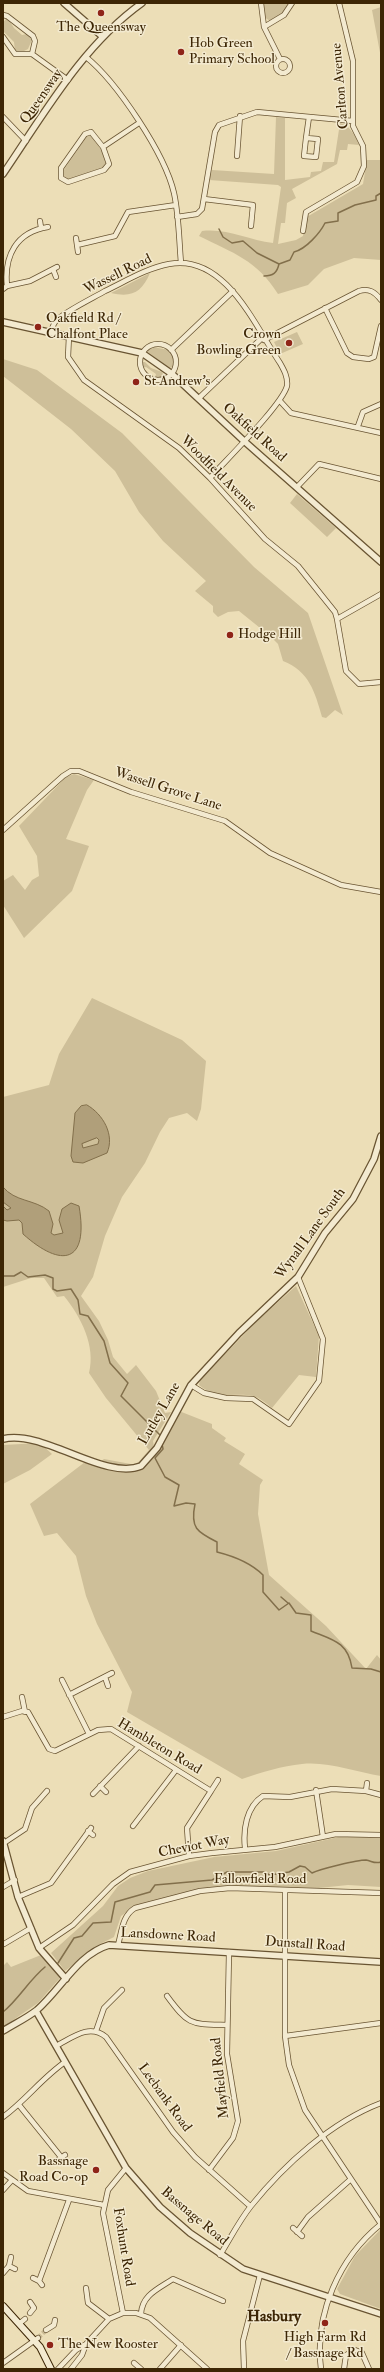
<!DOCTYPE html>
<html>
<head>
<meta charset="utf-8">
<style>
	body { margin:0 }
	#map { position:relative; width:384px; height:2372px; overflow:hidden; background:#ecdeb7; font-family:"IM FELL Double Pica",serif }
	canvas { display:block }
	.frame { position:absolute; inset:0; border:4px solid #3d2605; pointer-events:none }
</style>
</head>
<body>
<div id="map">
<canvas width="384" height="2372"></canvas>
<div class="frame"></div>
</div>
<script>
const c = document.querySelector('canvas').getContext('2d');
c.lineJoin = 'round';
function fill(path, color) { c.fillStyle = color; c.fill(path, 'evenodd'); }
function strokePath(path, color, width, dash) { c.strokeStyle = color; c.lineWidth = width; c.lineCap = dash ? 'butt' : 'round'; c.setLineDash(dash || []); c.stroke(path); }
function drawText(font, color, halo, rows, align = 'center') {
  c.font = font + ' "IM FELL Double Pica",serif'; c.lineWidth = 3; c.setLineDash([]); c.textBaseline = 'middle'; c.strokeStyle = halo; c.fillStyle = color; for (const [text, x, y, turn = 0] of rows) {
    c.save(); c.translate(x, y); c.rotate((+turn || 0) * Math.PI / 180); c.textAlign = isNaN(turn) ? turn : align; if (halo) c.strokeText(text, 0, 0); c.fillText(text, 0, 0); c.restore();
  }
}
fill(new Path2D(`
	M263 3H290L283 14 270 21 264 17Z
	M381 7V58L372 10Z
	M7 17 14 28 22 35 27 34 32 40 28 49 22 52 15 51 14 42 3 31V23Z
	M276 117 285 118V180L310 177 311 172 321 171 323 162H334L340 123C350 125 355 136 359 145L348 144 347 150H340L337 164 292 189 296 198 287 203 285 223H281L278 244 296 240 303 236 305 218 363 184 367 160H381V260L354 258 324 269 308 285 278 294C257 260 233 253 199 236L202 231C227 228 248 240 273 243L281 187 278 185 209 180 212 170 274 174Z
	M92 135 104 155 107 164 104 167 69 180 65 179 63 171 87 136Z
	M150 273C142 292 132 298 111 293Z
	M297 332 303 344 280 354 274 342Z
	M153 347 169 350 173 356 174 367 169 368 148 352V350Z
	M3 359 37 370 122 433 254 567 308 613 343 715 335 710 326 718 322 717C315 692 309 671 283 661L278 644 270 636 239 611 228 612 218 617 213 612V606L195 591 206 581 163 541 139 512 115 471 71 429 3 376Z
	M142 362H145L151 368 162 372 164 377 155 378 156 374 146 367 143 368Z
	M297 494 336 528 327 537 290 503Z
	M74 774 94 780 87 790 66 839 89 846 72 891 24 938 3 905V881L13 875 25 890 32 880 39 876 37 856 19 826 66 777Z
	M92 998 182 1040 206 1061 201 1109 197 1121 187 1113 169 1118 160 1132 145 1163 122 1197 105 1236 93 1277 81 1296 99 1321 108 1340 113 1357 127 1374 136 1365 156 1391 165 1413 171 1412 153 1441 155 1453 179 1411 212 1424V1428L226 1438 224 1441 245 1454 239 1464 263 1480 260 1485 258 1514 269 1575 326 1626 366 1669 377 1655 381 1660V1776C356 1772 327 1761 302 1764 282 1766 262 1772 242 1779L127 1712 132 1692 97 1624 86 1596 76 1556 57 1533 44 1536 30 1504 85 1462 95 1466 104 1459 136 1465 149 1450 106 1398 89 1373C96 1346 81 1317 64 1296L57 1297 44 1278H31L3 1287V1097L49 1085 59 1054Z
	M296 1286 319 1336 316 1377 299 1375 272 1408C267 1404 259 1397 253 1396 234 1392 218 1401 199 1385L200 1380 259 1319Z
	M40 1443 52 1454 30 1470 3 1484V1445Z
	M343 1836 381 1837V1887L348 1885 319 1888 223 1886 182 1893 134 1907 121 1916 114 1937 100 1944 65 1971 51 1953 103 1906 118 1886 130 1878 148 1871 214 1857 276 1851Z
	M41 1955 60 1978 38 2003 3 2027V1966L7 1962 11 1967Z
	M381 2229V2309L340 2294 337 2289 355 2256Z`), '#cebf99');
const water = new Path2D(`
	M87 1105C103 1114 115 1135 107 1153L83 1163 73 1162 71 1156 75 1113 81 1106ZM97 1138 99 1140 98 1144 83 1148 82 1144Z
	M3 1187C15 1202 34 1199 49 1211L53 1224 51 1233 54 1235 63 1233 59 1220 62 1209 71 1203 79 1206C89 1263 62 1269 23 1234L22 1223 19 1220 7 1221 3 1220V1206L7 1210 11 1208 3 1202Z`);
fill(water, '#b09f7a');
strokePath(water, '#826f4b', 1);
strokePath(new Path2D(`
	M219 229 223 237 232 243 243 241 257 253 279 264 290 260 294 252C306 249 320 233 325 223L338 221V213L355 205 376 200V196L381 193
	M264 276C273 276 277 273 279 264
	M3 1276H14L21 1272 28 1277 45 1275 53 1278V1289L57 1291 71 1289 78 1300 80 1314 88 1316 104 1341 110 1363 128 1383 121 1396 161 1436
	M162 1444 163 1449 155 1458 165 1477 179 1485 174 1506 186 1503 195 1504C190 1528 197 1532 217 1542V1552C233 1556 252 1564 263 1575V1592L279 1610 289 1603 296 1613 311 1615V1631C333 1640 348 1642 352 1668L371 1669 381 1672
	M281 1597 288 1603
	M58 1963 74 1938 82 1936 93 1923 111 1922 115 1902 150 1892 155 1885 212 1880 227 1872H263L270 1875 289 1872 300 1866 305 1867 312 1873C320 1869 357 1860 366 1860 372 1861 374 1864 381 1862
	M3 2012C19 1999 29 1980 45 1967`), '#826f4b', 1.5);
strokePath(new Path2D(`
	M38 2338 46 2330`), '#c9b993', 4.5, [4.5, 2]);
const minor = new Path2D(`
	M261 3 264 27 280 59
	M3 15 7 16 33 36 35 41 32 54
	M264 27 284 15 292 3
	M3 37 15 54H32L68 80
	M86 57C117 82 165 154 174 193 179 216 179 240 181 263
	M276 66a7 7 0 1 1 14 0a7 7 0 1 1-14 0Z
	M3 117 26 141
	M306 138 304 156 316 157 318 139 306 138 309 117
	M103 147 91 132 85 134 61 168V178L68 182 104 170 109 164 103 147 139 123
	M237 156 240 116
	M204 199 253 205 251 226
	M177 217 197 214 202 209 215 132 219 125 257 112 353 121
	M40 221 41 228
	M303 231 306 212 357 182 364 166 363 146 353 126V61L339 3
	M76 238 78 252
	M77 245 115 236 128 212 176 205
	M53 269 56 277
	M7 286 30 281 57 267
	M3 289 7 286C4 256 16 232 48 227
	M325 308 347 353 353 357 369 359 374 357 381 326
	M51 332C52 329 53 324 56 321 62 313 95 297 105 291 126 281 147 268 169 264 225 253 255 326 280 363 284 370 288 377 287 386 282 405 226 460 210 478
	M69 336 68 357 84 380 179 448 210 478 265 539 298 566 335 612 337 619
	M264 340 359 291C369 288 375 292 381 300
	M140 362a18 18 0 1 1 36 0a18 18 0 1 1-36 0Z
	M171 350 233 291
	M199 398 263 337
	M280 401 291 413 381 433
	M358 426 363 412 381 404
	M297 487 319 464 381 479
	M381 594 337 619 346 671 359 684 381 682
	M3 830 63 776 71 771H79L131 792 225 821 270 853 341 885 381 892
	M191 1385 204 1393 226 1398 253 1399 289 1424 319 1381 323 1339 298 1277
	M105 1677 108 1686
	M62 1680 89 1734
	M69 1695 112 1673
	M22 1697 25 1712
	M3 1717 22 1711 28 1712 49 1749 55 1751 98 1730 111 1729 211 1791 187 1828 189 1856
	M100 1786 106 1792
	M316 1790 323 1837
	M211 1791 218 1780
	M366 1791 367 1783
	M93 1794 139 1746
	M133 1826 176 1770
	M88 1831 93 1835
	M4 1843 25 1829 32 1808 47 1791
	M245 1848C243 1830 246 1807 263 1796L290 1797 332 1789 366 1791 381 1795
	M3 1887 15 1880
	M285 1890V2036L289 2065 305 2110 381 2224
	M18 1897 51 1883 91 1828
	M4 1944 31 1928
	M118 1945C122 1931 122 1916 135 1908L200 1891 230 1888 381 1893
	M39 1948 73 1925 113 1884 130 1872 189 1856 212 1853 275 1847 336 1834 381 1835
	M167 1996C189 2026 191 2024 227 2025
	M96 2031 104 2008 122 1990
	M285 2036 381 2023
	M56 2046C72 2038 89 2023 106 2037L173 2132 195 2157 250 2206
	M19 2105 61 2157
	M3 2117C26 2100 42 2078 65 2062
	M58 2160 65 2155
	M209 2170 233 2138 238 2121 227 2054 229 1952
	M3 2173 28 2191 104 2205
	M3 2190 12 2180
	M293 2228 302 2236
	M297 2232 308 2217 351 2179
	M220 2255C230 2239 239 2221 251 2206 284 2165 331 2122 381 2103
	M9 2266 15 2269
	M3 2273 9 2266 11 2257
	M33 2278 39 2281 42 2285
	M39 2281 69 2200
	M86 2288 88 2303 109 2319
	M30 2302 34 2308 30 2313
	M123 2313 103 2213 108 2190 126 2168
	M141 2314C142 2295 158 2289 173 2279L223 2301
	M20 2323 25 2319
	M46 2330 54 2325 55 2320
	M86 2344 109 2319 123 2313H136L150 2318 207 2369
	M3 2363 38 2338
	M134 2363 141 2369
	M58 2369 76 2350 86 2344 82 2355 71 2369
	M160 2369 181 2345
	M244 2369 243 2341 260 2275
	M321 2369C314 2314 339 2258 381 2224
	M344 2369 346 2355 355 2350 362 2353 369 2369`);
const tertiary = new Path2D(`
	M64 3 103 37
	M3 174C44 114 82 46 142 3
	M3 322 142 353 172 374 244 441 381 562
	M3 1439C43 1429 105 1481 141 1466L157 1448 191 1385 239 1333 298 1277 325 1233 353 1199 374 1159 381 1136
	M3 1841 18 1897 39 1948 66 1979
	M36 2011 126 2168 160 2207 190 2233 243 2269 381 2314
	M3 2031C14 2024 27 2018 37 2010 61 1989 78 1954 109 1945L381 1962`);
const secondary = new Path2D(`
	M3 2306 40 2347 51 2369`);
strokePath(minor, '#695432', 6);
strokePath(tertiary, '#695432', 8);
strokePath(secondary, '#3d2605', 8);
strokePath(minor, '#f3ead0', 4.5);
strokePath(tertiary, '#f3ead0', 5.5);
strokePath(secondary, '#f3ead0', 6);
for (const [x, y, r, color] of [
	[101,13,4,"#8f2418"],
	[181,52,4,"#8f2418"],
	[38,327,4,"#8f2418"],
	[289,343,4,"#8f2418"],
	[136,382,4,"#8f2418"],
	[230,635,4,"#8f2418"],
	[96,2170,4,"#8f2418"],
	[325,2323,4,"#8f2418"],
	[50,2345,4,"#8f2418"]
]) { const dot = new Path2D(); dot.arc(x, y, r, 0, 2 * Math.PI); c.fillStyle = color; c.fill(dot); strokePath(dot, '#f3ead0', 1.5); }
drawText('14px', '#3d2605', '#f3ead0', [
	["The Queensway",101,28,"center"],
	["Hob Green",189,44],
	["Primary School",189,60],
	["Oakfield Rd /",46,319],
	["Chalfont Place",46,335],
	["Crown",281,335,"right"],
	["Bowling Green",281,351,"right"],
	["St Andrew's",144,382],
	["Hodge Hill",238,635],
	["Bassnage",88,2162,"right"],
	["Road Co-op",88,2178,"right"],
	["High Farm Rd",325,2338,"center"],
	["/ Bassnage Rd",325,2354,"center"],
	["The New Rooster",58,2345]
], 'left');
drawText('14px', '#3d2605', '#f3ead0', [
	["Carlton Avenue",341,86,-95],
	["Queensway",42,97,-55],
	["Wassell Road",118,275,-26],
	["Oakfield Road",254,433,42],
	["Woodfield Avenue",218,474,45],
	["Wassell Grove Lane",168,790,18],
	["Wynall Lane South",311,1234,-54],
	["Lutley Lane",160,1414,-60],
	["Hambleton Road",159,1747,31],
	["Cheviot Way",194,1847,-11],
	["Fallowfield Road",260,1880],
	["Lansdowne Road",168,1936,3],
	["Dunstall Road",305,1945,4],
	["Mayfield Road",221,2078,-96],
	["Leebank Road",164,2098,54],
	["Bassnage Road",194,2217,40],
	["Foxhunt Road",123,2247,81]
]);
drawText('bold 16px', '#3d2605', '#f3ead0', [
	["Hasbury",274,2318]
]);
</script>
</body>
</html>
